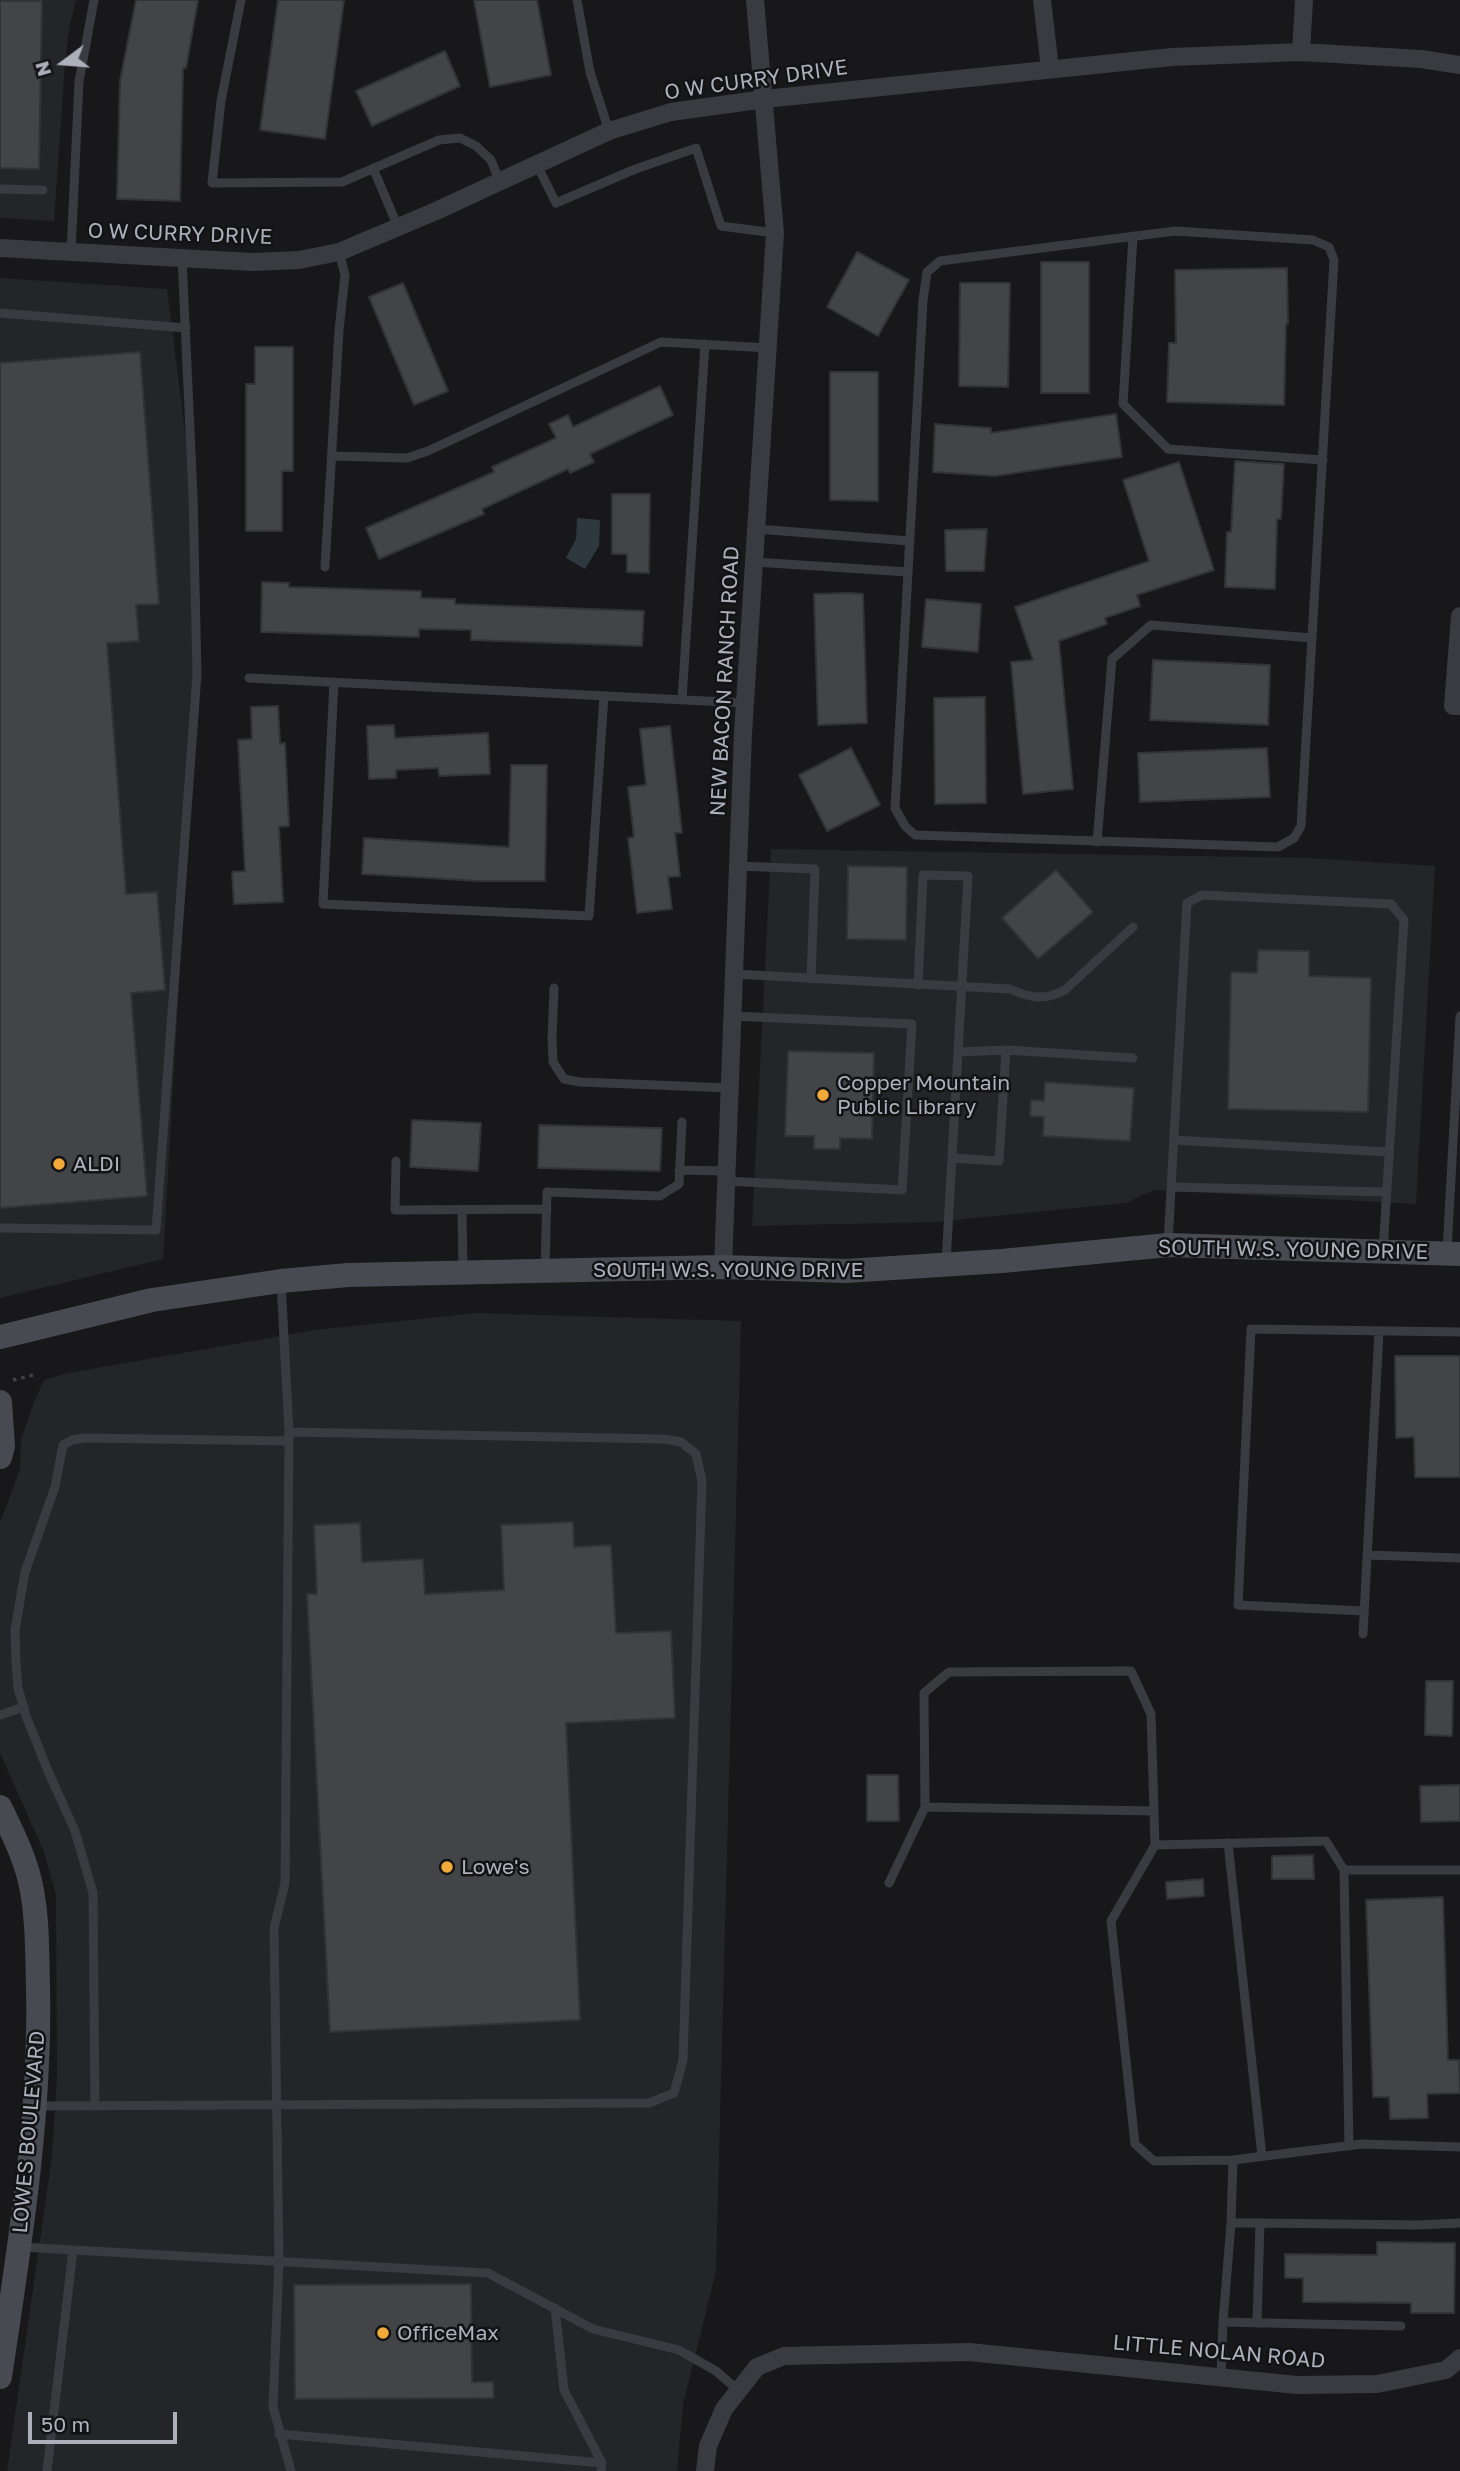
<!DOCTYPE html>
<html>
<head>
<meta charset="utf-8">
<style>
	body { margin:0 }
	#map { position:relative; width:1460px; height:2471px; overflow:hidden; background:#18181b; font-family:"Golos Text",sans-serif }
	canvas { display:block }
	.north { position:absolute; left:28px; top:28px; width:70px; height:70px; -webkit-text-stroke:5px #131316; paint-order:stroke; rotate:254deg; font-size:19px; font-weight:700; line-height:28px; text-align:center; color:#abb0ba }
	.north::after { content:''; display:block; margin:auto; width:24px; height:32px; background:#abb0ba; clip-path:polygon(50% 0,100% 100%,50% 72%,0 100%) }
	.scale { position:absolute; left:28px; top:2412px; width:149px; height:32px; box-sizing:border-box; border:4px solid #abb0ba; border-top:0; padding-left:9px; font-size:21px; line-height:24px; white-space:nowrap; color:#abb0ba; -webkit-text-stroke:5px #131316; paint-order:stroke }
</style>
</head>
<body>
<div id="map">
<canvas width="1460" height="2471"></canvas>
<div class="north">N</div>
<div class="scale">50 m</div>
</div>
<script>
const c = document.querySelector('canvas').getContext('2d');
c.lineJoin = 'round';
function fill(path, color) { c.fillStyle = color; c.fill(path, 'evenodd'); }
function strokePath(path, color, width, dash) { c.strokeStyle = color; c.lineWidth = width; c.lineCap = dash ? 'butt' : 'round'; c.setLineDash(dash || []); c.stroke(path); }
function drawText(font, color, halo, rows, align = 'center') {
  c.font = font + ' "Golos Text",sans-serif'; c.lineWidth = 5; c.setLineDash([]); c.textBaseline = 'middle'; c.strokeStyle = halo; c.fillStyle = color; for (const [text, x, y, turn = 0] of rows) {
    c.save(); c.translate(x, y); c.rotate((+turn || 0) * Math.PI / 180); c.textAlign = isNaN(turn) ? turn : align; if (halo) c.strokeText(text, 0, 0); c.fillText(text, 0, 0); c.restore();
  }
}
fill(new Path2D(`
	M0 0H76L69 29 65 63 54 221 0 218Z
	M0 278 167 289 193 495 197 674 163 1259 0 1298Z
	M771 849 1311 858 1435 866 1416 1204 1154 1190 1126 1203 934 1222 752 1226Z
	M476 1313 741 1321 716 2271 683 2405 677 2471H7L52 2156 57 2075 56 1895 44 1852 0 1753V1523L20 1469 21 1439 34 1402 44 1380 68 1373 315 1330Z`), '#242528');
fill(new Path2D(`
	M577 518 600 520 599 546 585 569 566 558 576 539Z`), '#2e383f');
const building = new Path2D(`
	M136 0H198L186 68H183L180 201 117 199 120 81Z
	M278 0H344L325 139 260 130Z
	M474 0H537L551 75 490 87Z
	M0 1H42L39 169 0 168Z
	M445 51 460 86 372 126 356 91Z
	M857 252 909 280 878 336 827 307Z
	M1041 262H1089V393H1041Z
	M1287 268 1288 324H1286L1284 405 1167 402 1169 343H1176L1175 270Z
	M403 283 448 391 414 405 369 297Z
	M960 283H1010L1008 387 959 386Z
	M255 347H293V471H282V531H246V384H255Z
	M140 352 159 604 136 605 139 641 107 643 126 894 157 892 165 990 131 993 147 1196 0 1208V363Z
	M830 372H878V501L830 500Z
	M660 386 673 415 590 454 594 462 570 473 568 469 482 509 484 514 379 559 366 528 494 472 492 467 556 438 549 424 568 415 573 427Z
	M1116 414 1122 457 995 476 933 472 935 424 991 428V433Z
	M1235 461 1284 464 1281 519H1277L1275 589 1225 587 1227 532H1231Z
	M1179 462 1214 570 1137 595 1140 606 1105 618 1107 624 1059 641 1073 789 1023 794 1011 662 1033 660 1015 607 1149 561 1123 480Z
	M612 494H650L649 573 627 572V554H612Z
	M987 529 984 571H946L945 530Z
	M262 582 289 583V587L421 591V598L455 599V604L644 611 642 646 471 640V630L419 629V637L261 632Z
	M849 593 863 594 867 723 818 725 814 594Z
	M926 599 981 604 978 652 922 647Z
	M1153 660 1270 665 1268 725 1150 720Z
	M985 697 986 803 935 804 934 698Z
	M278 706 280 744 285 743 289 826 279 827 283 902 234 904 232 872 245 871 238 740 252 739 251 707Z
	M394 725 395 738 488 733 490 774 439 776 438 768 396 770V778L369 779 367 726Z
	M670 726 682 833H675L680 876 668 877 672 909 637 913 628 838 634 837 628 787 646 785 640 729Z
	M851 748 880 805 827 831 799 775Z
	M1267 748 1270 797 1140 802 1138 753Z
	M511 765H547L545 881H479L362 874 364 838 509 847Z
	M848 866 907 867 906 940 847 939Z
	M1056 870 1093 912 1038 959 1002 918Z
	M1258 950 1309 951V976L1371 978 1368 1112 1228 1109 1231 972 1257 973Z
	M788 1051 874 1053 872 1139 840 1138V1149H814V1136H785Z
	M1045 1082 1134 1088 1130 1141 1043 1136 1044 1117 1030 1116 1031 1100 1044 1101Z
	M412 1120 481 1123 478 1171 410 1167Z
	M539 1125 662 1128 660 1171 538 1168Z
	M1395 1356H1460V1477H1415L1414 1437 1396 1438Z
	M573 1522 574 1547 611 1545 616 1633 671 1631 675 1718 566 1723 580 2020 330 2032 307 1594H317L314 1525 360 1523 362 1562 423 1559 425 1594 504 1590 501 1525Z
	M1426 1681H1453L1452 1736 1425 1735Z
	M867 1775H898L899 1821H867Z
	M1460 1785V1821L1421 1822 1420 1786Z
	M1313 1855 1314 1879H1272V1856Z
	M1203 1879 1204 1896 1167 1899 1166 1882Z
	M1443 1897 1448 2060H1459L1460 2093 1427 2094 1428 2118 1390 2119 1389 2097H1373L1366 1900Z
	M1377 2242 1455 2243 1454 2313H1411V2303L1303 2302V2278H1285V2254L1377 2255Z
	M471 2284 472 2382H493L494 2398 295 2399 294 2285Z`);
fill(building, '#424448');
strokePath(building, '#323337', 2);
strokePath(new Path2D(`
	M13 1380 37 1374`), '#3f4247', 3.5, [3.5, 5]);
strokePath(new Path2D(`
	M241 0 221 101 212 183 342 182 439 140 460 138 476 146 491 160 500 182
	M577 0 590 72 609 131
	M537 165 556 203 633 170 696 148 721 226 775 233
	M373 168 398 227
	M0 189 43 190
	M1175 231 1313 240 1329 247 1334 260 1301 826 1294 838 1278 847 915 835 905 826 895 808 923 300 927 272 940 261Z
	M1133 236 1123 404 1168 449 1323 460
	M71 252 79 82 94 0
	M0 313 186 328
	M332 456 407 458 428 451 661 342 769 348
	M757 529 910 541
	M755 562 908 572
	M325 567 339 330 345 275 339 252
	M249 678 745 703
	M334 682 323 904 589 916 604 696
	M682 700 705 344
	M1097 842 1112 659 1151 625 1312 638
	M738 866 815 869 811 979
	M734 974 1010 989C1030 998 1044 1001 1065 990L1133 927
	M918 985 923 875 968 876 946 1263
	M554 988 552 1038 553 1062 564 1079 580 1082 730 1088
	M958 1052 1006 1050 1133 1058
	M1174 1140 1389 1152
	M952 1158 999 1161 1006 1050
	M396 1161 395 1210 547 1209
	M679 1170 726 1171
	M726 1181 902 1190 912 1024 732 1016
	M1171 1187 1387 1192
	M462 1210 463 1271
	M0 1228 156 1230 197 674 193 495 182 258
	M1168 1243 1187 903 1202 895 1391 904 1404 920 1383 1251
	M1447 1251 1460 1016
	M545 1270 547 1192 660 1196 679 1184 682 1122
	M281 1282 289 1432 285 1883 274 1928 279 2261 273 2407 291 2471
	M1367 1555 1460 1558
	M1364 1611 1238 1605 1251 1329 1460 1332
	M1363 1634 1379 1331
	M0 1715 24 1707
	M925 1807 1154 1811
	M1228 1843 1262 2156
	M1155 1845 1111 1921 1135 2144 1154 2161 1233 2160
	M889 1883 925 1807 924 1693 949 1672 1131 1671 1151 1714 1155 1845 1326 1841 1344 1870
	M37 2106 649 2103 674 2093 683 2060 702 1481 696 1454 681 1442 664 1439 289 1432
	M95 2106 93 1893 75 1831 48 1771 26 1716 18 1688 16 1662 15 1630 25 1572 55 1487 63 1445 72 1440 85 1438 289 1441
	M1349 2146 1344 1870H1460
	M1231 2223H1260L1257 2323
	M1260 2223 1418 2225 1460 2223
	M20 2247 488 2273 593 2329 679 2350 716 2371 739 2391
	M555 2308 564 2390 602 2463 601 2471
	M1223 2322 1231 2223 1233 2160 1362 2144 1460 2147
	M1221 2377 1223 2322 1401 2326
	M279 2434 602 2463
	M47 2471 73 2250`), '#393b40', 9);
strokePath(new Path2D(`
	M1042 0 1050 69
	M1301 52 1304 0
	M0 248 252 262 299 260 339 252 436 211 609 131 671 112 765 99 1172 57 1301 52 1421 59 1460 65
	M1460 616 1453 706H1460
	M723 1267 743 734 775 233 755 0
	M705 2471 708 2446 724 2409 757 2367 784 2356 969 2352 1297 2385 1377 2384 1446 2370 1460 2358`), '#393b40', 18);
strokePath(new Path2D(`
	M0 1337 152 1300 281 1281 348 1275 723 1267 846 1271 1002 1261 1168 1245 1460 1254
	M0 1402 3 1446 0 1457
	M0 1807C13 1834 27 1861 32 1891 38 1923 37 1955 38 1986 41 2117 19 2248 0 2377`), '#474a50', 24);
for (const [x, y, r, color] of [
	[823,1095,7,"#f1a93a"],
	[59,1164,7,"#f1a93a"],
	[447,1867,7,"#f1a93a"],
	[383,2333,7,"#f1a93a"]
]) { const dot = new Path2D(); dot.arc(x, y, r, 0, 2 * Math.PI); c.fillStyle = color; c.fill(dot); strokePath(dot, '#131316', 2.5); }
drawText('21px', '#abb0ba', '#131316', [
	["O W CURRY DRIVE",756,80,-8],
	["O W CURRY DRIVE",180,234,2],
	["NEW BACON RANCH ROAD",725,681,-87],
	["SOUTH W.S. YOUNG DRIVE",1293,1250,1],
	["SOUTH W.S. YOUNG DRIVE",728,1270],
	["LOWES BOULEVARD",29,2132,-85],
	["LITTLE NOLAN ROAD",1219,2352,5]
]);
drawText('21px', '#abb0ba', '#131316', [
	["Copper Mountain",837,1083],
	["Public Library",837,1107],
	["ALDI",73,1164],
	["Lowe's",461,1867],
	["OfficeMax",397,2333]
], 'left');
</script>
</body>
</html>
